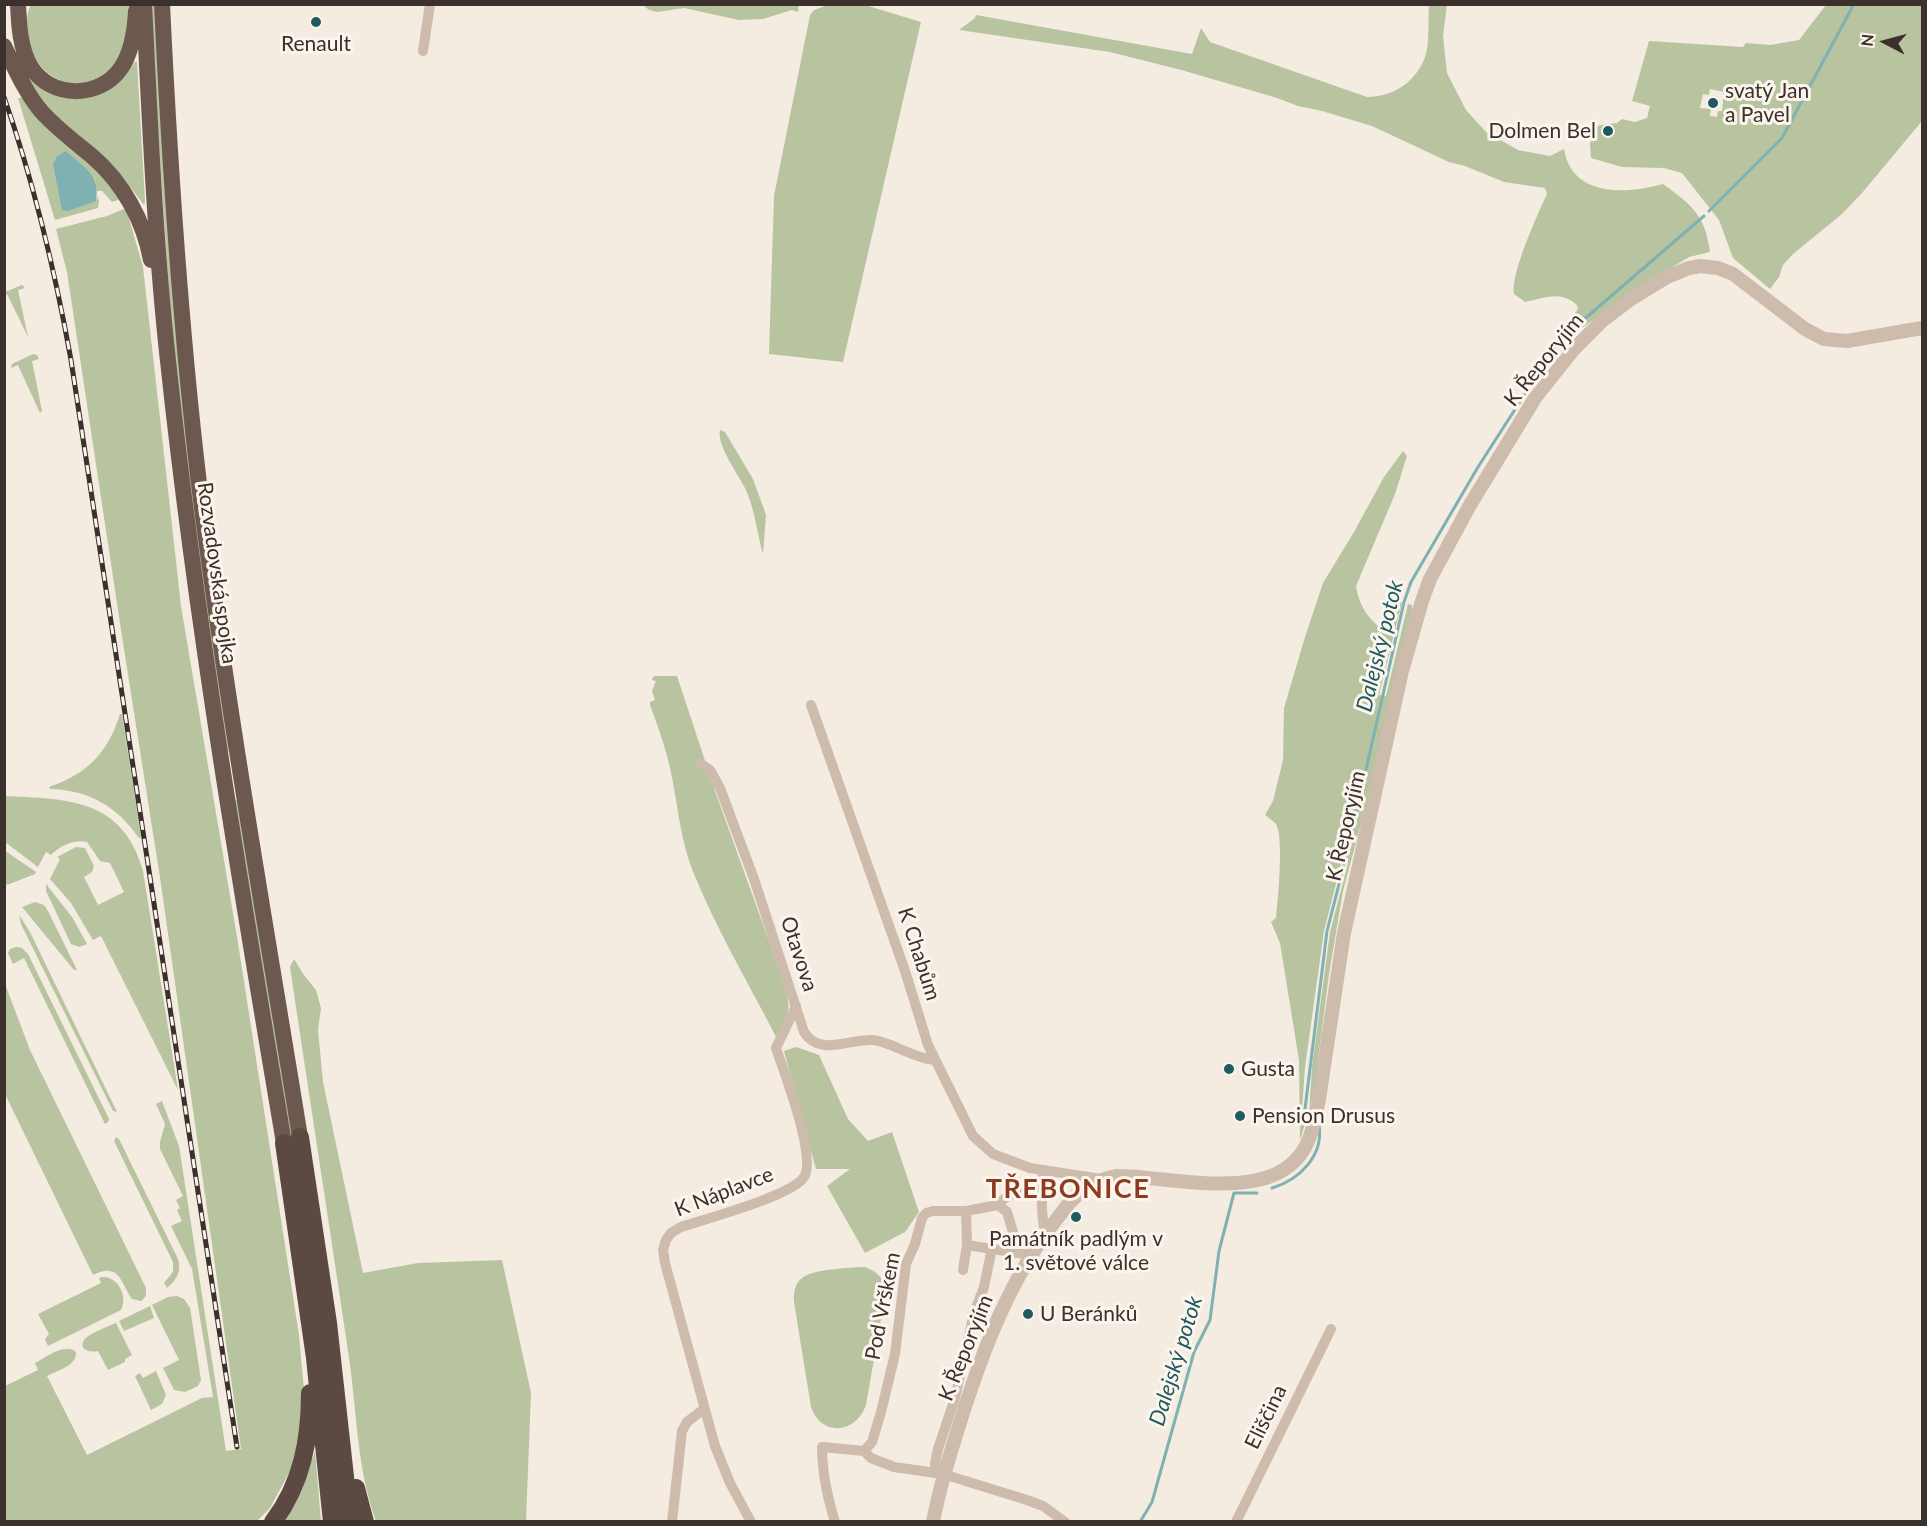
<!DOCTYPE html>
<html>
<head>
<meta charset="utf-8">
<style>
	body { margin:0 }
	#map { position:relative; width:1927px; height:1526px; overflow:hidden; background:#f4ebe1; font-family:Lato,sans-serif }
	canvas { display:block }
	.frame { position:absolute; inset:0; border:6px solid #3b302b; pointer-events:none }
	.north { position:absolute; left:1855px; top:12px; width:60px; height:60px; -webkit-text-stroke:4px #fbf5ee; paint-order:stroke; rotate:276deg; font-size:16px; font-weight:700; line-height:24px; text-align:center; color:#3b302b }
	.north::after { content:''; display:block; margin:auto; width:21px; height:27px; background:#3b302b; clip-path:polygon(50% 0,100% 100%,50% 72%,0 100%) }
</style>
</head>
<body>
<div id="map">
<canvas width="1927" height="1526"></canvas>
<div class="frame"></div>
<div class="north">N</div>
</div>
<script>
const c = document.querySelector('canvas').getContext('2d');
c.lineJoin = 'round';
function fill(path, color) { c.fillStyle = color; c.fill(path, 'evenodd'); }
function strokePath(path, color, width, dash) { c.strokeStyle = color; c.lineWidth = width; c.lineCap = dash ? 'butt' : 'round'; c.setLineDash(dash || []); c.stroke(path); }
function drawText(font, color, halo, rows, align = 'center') {
  c.font = font + ' Lato,sans-serif'; c.lineWidth = 6; c.setLineDash([]); c.textBaseline = 'middle'; c.strokeStyle = halo; c.fillStyle = color; for (const [text, x, y, turn = 0] of rows) {
    c.save(); c.translate(x, y); c.rotate((+turn || 0) * Math.PI / 180); c.textAlign = isNaN(turn) ? turn : align; if (halo) c.strokeText(text, 0, 0); c.fillText(text, 0, 0); c.restore();
  }
}
fill(new Path2D(`
	M831 4 865 5 921 22 843 362 769 354 774 196 810 15 814 10Z
	M31 5H131C132 18 129 38 124 50 99 104 32 89 28 32 27 22 26 13 31 5Z
	M150 5H155L230 751 226 752 191 512 171 324Z
	M643 5H799L798 12 792 10 763 19 739 20 684 8 657 12 649 10Z
	M1429 5H1447L1443 36 1447 73 1466 110 1486 132 1518 150 1550 156 1564 149C1572 198 1627 194 1663 184 1692 205 1705 215 1710 252L1689 257 1622 298 1540 360 1578 309 1577 305C1560 290 1545 298 1525 302L1514 294C1510 275 1538 213 1547 194L1545 188 1504 182 1465 166 1449 162 1372 126 1322 111 1298 106 1277 98 1185 71 1110 52 959 30 975 18 976 15 1192 54 1201 28 1210 42 1367 97C1393 97 1416 82 1425 57 1430 44 1428 19 1429 5Z
	M1826 5H1922V121L1862 193 1842 214 1793 254 1783 265 1779 277 1770 289 1733 258 1719 220 1682 173 1664 168 1622 167 1591 158 1590 144 1595 126 1617 123 1622 119 1635 122 1647 118 1650 106 1632 101 1649 41 1743 47 1746 43 1770 45 1799 40ZM1710 89 1724 92 1722 111H1718L1717 117 1710 116 1711 109 1700 108 1703 94 1709 95Z
	M13 19 47 91 126 74 134 62H137L145 201 144 205 120 174 54 116 28 80Z
	M18 98H24L102 173 119 198 118 200 112 202 102 191H97L94 177 96 202 97 196 99 201 98 208 55 220Z
	M126 208 143 267 181 606 238 943 299 1335 305 1401 295 1462 270 1508 257 1521 5 1522V1386L38 1370 35 1363C46 1357 66 1342 76 1352 77 1366 58 1370 47 1376L87 1455 202 1398 213 1397 192 1269 171 1226 182 1221 177 1210 180 1208 176 1200 183 1196 160 1149V1142L165 1124 156 1104 162 1101 179 1146 226 1451 241 1449 161 884 121 630 67 272 56 229 107 216Z
	M22 285 25 288 18 290 28 337 7 294 5 295V292Z
	M33 354 37 355 39 359 32 361 42 411 40 413 18 365 11 368 12 364Z
	M720 430 725 432 753 479 766 515 763 554C757 533 755 510 746 490 739 475 716 445 720 430Z
	M1403 451 1407 456 1395 494 1356 586C1359 606 1370 624 1390 633L1398 601 1402 602 1379 695 1386 696 1408 604 1412 605V612L1366 805 1343 891 1329 974 1315 1084 1309 1113 1312 1067 1330 932 1348 863 1342 860 1324 931 1305 1067 1302 1109 1307 1118 1300 1140 1299 1060 1280 943 1271 922 1276 918C1278 900 1284 837 1276 824 1273 821 1268 817 1265 815L1273 801 1283 760 1284 708 1305 637 1323 583 1354 532 1384 477Z
	M654 676H677L715 791 783 980C791 1010 791 1010 776 1037 748 982 715 927 692 869 682 843 679 816 674 789 670 760 660 732 650 705V702L655 700 652 691 656 681 652 680Z
	M120 714H122L141 837 139 838C117 806 88 790 50 789L49 787C87 774 108 753 120 714Z
	M4 796C67 799 123 798 143 871L178 1090 101 936 93 940 71 903 50 879 60 859 57 857 59 856 76 847 85 848 94 866 92 872 84 877 98 905 124 892 110 863 100 861 87 842C75 839 59 846 51 855L46 852 38 867 5 842Z
	M234 800H237L298 1170 295 1171Z
	M4 850 36 872 35 874 7 885 5 881Z
	M46 884 72 917 87 944 79 947 71 944 46 891Z
	M35 902 44 905 48 911 77 970H74L22 907Z
	M19 915 30 932 117 1112 113 1111 21 924Z
	M16 947 22 948 28 954 109 1119 108 1122 105 1124 24 958 13 964 8 953 10 949Z
	M294 959 304 975 316 990 321 1008 318 1030 323 1082 363 1273 418 1263 502 1260 531 1393 526 1521H376C356 1466 357 1408 348 1351 329 1223 309 1095 290 967Z
	M4 981 30 1050 146 1288V1296L141 1301 132 1299C120 1282 120 1262 93 1275L5 1094Z
	M796 1047 819 1055 848 1119 868 1141 892 1132 919 1212 905 1232 865 1253 827 1186 850 1169H816L784 1051Z
	M116 1137 119 1139 178 1259C182 1272 176 1280 167 1288L164 1283 173 1272V1262L114 1141Z
	M865 1267C876 1271 884 1278 886 1290L866 1405C856 1434 821 1437 811 1407L794 1302C792 1273 813 1272 836 1269 845 1268 855 1267 865 1267Z
	M102 1277C118 1276 128 1296 121 1310L48 1346 45 1339 49 1334 38 1314 101 1283 99 1278Z
	M177 1296 184 1299 190 1308 201 1380 198 1386 185 1392 174 1390 163 1368 179 1360 152 1305 168 1297Z
	M150 1306 154 1318 124 1331 119 1321Z
	M116 1323 132 1355 125 1359V1362L108 1370 98 1351C91 1353 78 1350 84 1340 88 1334 109 1326 116 1323Z
	M156 1371 166 1395 162 1404 151 1410 135 1376 140 1373 143 1378Z
	M315 1451 321 1521 284 1522 300 1495Z`), '#b8c4a0');
fill(new Path2D(`
	M66 151C83 167 101 175 96 201L68 211 62 210 53 164 57 156Z`), '#7fb0b2');
strokePath(new Path2D(`
	M1709 211 1782 138 1854 4
	M1307 1112 1305 1109 1327 931 1348 849 1404 602 1411 582 1478 467 1559 341 1704 216
	M1272 1188C1299 1180 1324 1156 1319 1125
	M1140 1522 1152 1502 1194 1352 1210 1320 1219 1251 1234 1193H1257`), '#7fb0b2', 3);
strokePath(new Path2D(`
	M423 51 430 4
	M811 705 905 971 928 1045 973 1136 993 1154 1030 1168 1101 1179
	M700 763 710 770 720 788 754 879 804 1032C820 1057 848 1039 872 1040 891 1041 911 1058 934 1060
	M1043 1170C1041 1191 1041 1213 1045 1233
	M998 1205 1007 1212 1019 1252
	M967 1245 1031 1255
	M963 1270 967 1245 966 1211
	M864 1451 872 1442 881 1412 895 1354 906 1264 915 1244 922 1218 926 1213 933 1211H966L998 1205 1005 1198 1016 1192 1041 1189
	M936 1473 935 1463 938 1449 955 1398 974 1313 984 1287 992 1248
	M672 1522 682 1431 687 1422 704 1409
	M751 1522 730 1483 715 1446 665 1263 663 1250 666 1240 671 1233 681 1227C705 1219 792 1196 804 1177 817 1157 784 1072 776 1048L796 1006
	M835 1522C827 1496 822 1473 822 1447L864 1451 871 1458 894 1467 943 1474 1027 1500 1043 1506 1065 1522
	M1236 1522 1331 1329`), '#cdbbac', 10);
strokePath(new Path2D(`
	M933 1522C940 1485 951 1451 962 1416 984 1347 1011 1277 1056 1220 1065 1208 1074 1196 1087 1187 1097 1181 1106 1178 1117 1176 1170 1176 1264 1203 1300 1155 1312 1140 1315 1117 1319 1099L1344 933 1402 671 1422 601 1430 579 1470 505 1535 398 1574 349 1602 321 1631 299 1667 277 1689 268 1700 266 1718 268 1733 274 1805 329 1824 339 1847 341 1922 328`), '#cdbbac', 14);
strokePath(new Path2D(`
	M18 4C19 25 20 49 31 67 51 99 100 99 121 68 132 52 135 31 136 11
	M144 4C150 123 155 243 168 361 196 623 240 883 284 1143
	M162 4C170 173 181 341 202 508 229 718 266 927 300 1137
	M4 46C15 68 25 92 41 111 56 128 75 142 93 157 123 183 144 221 151 260`), '#6c584f', 16);
strokePath(new Path2D(`
	M300 1137 328 1323 350 1522
	M284 1143 315 1358 332 1522
	M356 1488 365 1522
	M273 1522C302 1484 310 1439 310 1393`), '#5c4a42', 18);
const rail = new Path2D(`
	M4 97C34 183 55 271 71 360L237 1447`);
strokePath(rail, '#3b302b', 5);
strokePath(rail, '#fbf5ee', 3, [9]);
for (const [x, y, r, color] of [
	[316,22,6,"#1f5a5e"],
	[1713,103,6,"#1f5a5e"],
	[1608,131,6,"#1f5a5e"],
	[1229,1069,6,"#1f5a5e"],
	[1240,1116,6,"#1f5a5e"],
	[1076,1217,6,"#1f5a5e"],
	[1028,1314,6,"#1f5a5e"]
]) { const dot = new Path2D(); dot.arc(x, y, r, 0, 2 * Math.PI); c.fillStyle = color; c.fill(dot); strokePath(dot, '#fbf5ee', 2); }
drawText('21px', '#3b302b', '#fbf5ee', [
	["Renault",316,44,"center"],
	["svatý Jan",1725,91],
	["a Pavel",1725,115],
	["Dolmen Bel",1596,131,"right"],
	["Gusta",1241,1069],
	["Pension Drusus",1252,1116],
	["Památník padlým v",1076,1239,"center"],
	["1. světové válce",1076,1263,"center"],
	["U Beránků",1040,1314]
], 'left');
drawText('21px', '#3b302b', '#fbf5ee', [
	["K Řeporyjím",1544,360,-51],
	["Rozvadovská spojka",217,573,82],
	["K Řeporyjím",1346,826,-77],
	["Otavova",799,954,72],
	["K Chabům",919,954,72],
	["K Náplavce",724,1192,-21],
	["Pod Vrškem",883,1306,-79],
	["K Řeporyjím",966,1348,-68],
	["Eliščina",1266,1417,-64]
]);
drawText('italic 22px', '#1f5a5e', '#fbf5ee', [
	["Dalejský potok",1380,646,-76],
	["Dalejský potok",1176,1361,-73]
]);
c.letterSpacing = '1.5px';
drawText('bold 27px', '#8c3b22', '#fbf5ee', [
	["TŘEBONICE",1068,1189]
]);
c.letterSpacing = '0px';
</script>
</body>
</html>
